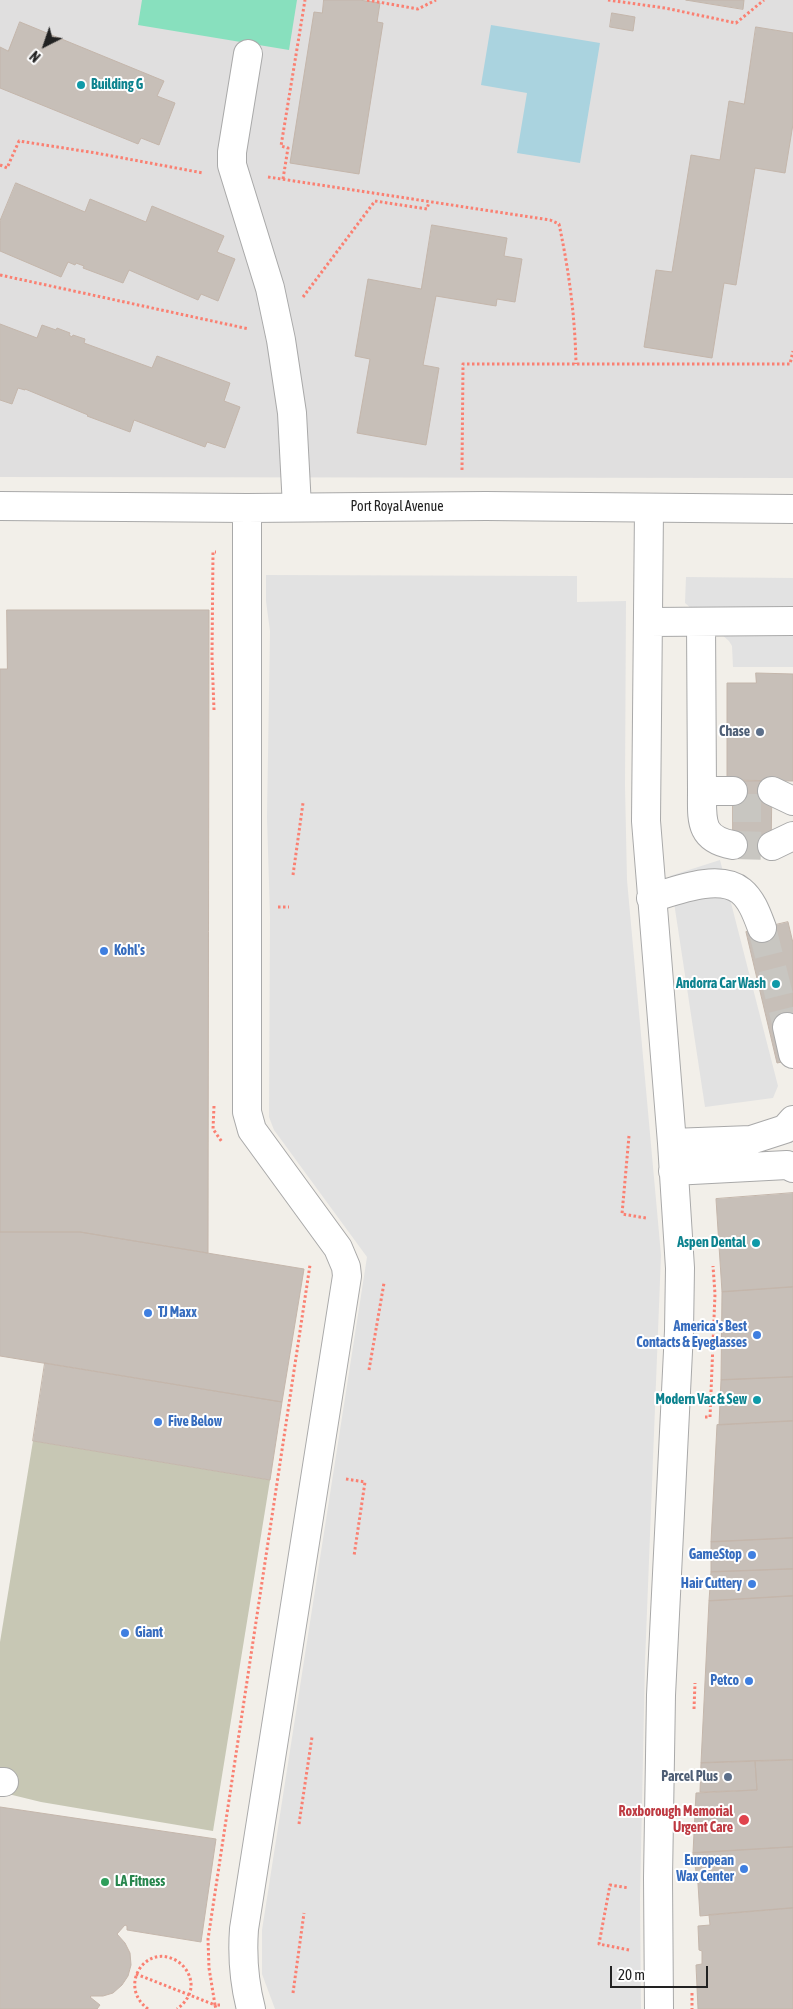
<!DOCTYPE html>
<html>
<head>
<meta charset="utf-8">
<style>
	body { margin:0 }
	#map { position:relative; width:793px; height:2009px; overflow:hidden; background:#f2efe9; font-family:"Asap Condensed",sans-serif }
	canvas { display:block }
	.north { position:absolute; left:20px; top:20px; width:50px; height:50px; -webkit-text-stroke:4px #fff; paint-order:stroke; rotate:221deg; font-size:14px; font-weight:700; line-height:20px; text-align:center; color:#222 }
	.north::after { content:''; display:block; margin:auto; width:18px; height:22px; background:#222; clip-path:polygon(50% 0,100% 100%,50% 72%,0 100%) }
	.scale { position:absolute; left:610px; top:1966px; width:98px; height:22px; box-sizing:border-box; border:2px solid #222; border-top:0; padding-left:6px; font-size:15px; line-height:18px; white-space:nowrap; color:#222; -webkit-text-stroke:4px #fff; paint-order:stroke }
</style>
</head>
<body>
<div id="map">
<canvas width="793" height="2009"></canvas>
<div class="north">N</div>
<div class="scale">20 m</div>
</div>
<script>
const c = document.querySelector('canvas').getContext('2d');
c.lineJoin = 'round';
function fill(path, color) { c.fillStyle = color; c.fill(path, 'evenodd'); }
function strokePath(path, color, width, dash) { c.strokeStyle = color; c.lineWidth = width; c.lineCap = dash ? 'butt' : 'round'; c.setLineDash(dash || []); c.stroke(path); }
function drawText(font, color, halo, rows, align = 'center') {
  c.font = font + ' "Asap Condensed",sans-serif'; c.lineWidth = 4; c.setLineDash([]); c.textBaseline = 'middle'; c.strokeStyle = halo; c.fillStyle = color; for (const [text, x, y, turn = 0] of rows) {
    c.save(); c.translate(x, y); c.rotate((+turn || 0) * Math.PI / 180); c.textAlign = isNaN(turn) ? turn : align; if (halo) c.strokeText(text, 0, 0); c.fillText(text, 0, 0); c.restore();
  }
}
fill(new Path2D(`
	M0 0H793V478L0 477Z`), '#e0dfdf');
fill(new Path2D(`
	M33 1441 270 1480 213 1831 41 1802 0 1792V1642Z`), '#c7c7b4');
fill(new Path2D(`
	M142 0H297L289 50 138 25Z`), '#88e0be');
fill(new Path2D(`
	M266 575 577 576V602L626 601 625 786 627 880 661 1255 645 1662 640 1898 641 2009H275L262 1974V1930L367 1257 274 1130 269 1117 270 917 267 817 270 631 266 601Z
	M686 577 793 578V667H733L732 646 729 641 685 603Z
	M720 860 778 1086 773 1098 705 1107 670 876Z`), '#e2e2e2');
fill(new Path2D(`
	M491 25 600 43 580 163 517 153 527 93 481 85Z`), '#aad3df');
const building = new Path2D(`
	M324 0H359L380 3 377 22 383 23 359 174 290 163 314 12 322 13Z
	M686 0H744L743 9Z
	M612 13 635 17 633 31 610 27Z
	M20 22 164 81 157 96 175 103 159 145 141 138 138 144 0 88V47L8 51Z
	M756 27 793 33V124L785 173 755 168 736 285 724 283 712 358 644 347 656 270 672 272 691 155 720 160 729 101 744 104Z
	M16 183 85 212 90 199 146 222 152 206 224 236 217 252 235 259 218 301 201 294 198 300 129 270 123 283 83 268 84 266 76 263 75 265 68 262 61 277 0 251V221Z
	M432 225 507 238 504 256 522 259 515 302 497 299 496 306 436 296 423 365 439 368 426 445 357 433 370 359 355 356 368 279 421 289Z
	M0 324 37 338 42 325 56 330 57 328 70 333 69 335 72 337 73 335 85 339 84 343 152 368 157 356 230 383 224 401 240 407 225 448 207 442 205 447 134 420 130 432 87 416 88 415 25 389V390L18 388 12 404 0 400Z
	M7 610H209L208 1253 80 1232H0V669H7Z
	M756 673 793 674V781L727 780V683H756Z
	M733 781H772L771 853H733Z
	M788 922 793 943V1025L787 1061 777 1063 746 932Z
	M793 1193V1287L722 1292 716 1199Z
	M0 1232H80L304 1269 282 1402 0 1356Z
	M793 1287V1377L721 1380 722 1292Z
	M45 1363 282 1402 270 1480 33 1441Z
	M793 1377V1421L719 1425 721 1380Z
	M793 1421V1538L711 1542 717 1425Z
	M793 1538V1569L711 1572V1542Z
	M793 1569V1596L709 1601 711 1572Z
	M793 1596V1760L701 1763 709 1601Z
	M793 1760V1847L693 1853 696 1793 757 1790 755 1761Z
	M755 1761 757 1790 700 1792 701 1763Z
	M0 1807 216 1839 201 1942 127 1930V1926L125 1925 117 1934 125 1943 130 1953 131 1965 128 1976 122 1985 113 1993 103 1996H91L90 1997 100 2005 97 2009H0Z
	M793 1847V1908L700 1916 698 1884 693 1853Z
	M793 1908V2009H698L696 1965 702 1964V1951L699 1950 698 1926 710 1925 709 1915Z`);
fill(building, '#c7bfb8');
strokePath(building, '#c4b6ab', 1);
strokePath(new Path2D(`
	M733 808H772
	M733 845 772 846
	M762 928 787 1027`), '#c8c6c1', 28, [28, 14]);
const minor = new Path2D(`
	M248 54 232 152V165L270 288 281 340 292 413 297 507
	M0 506 247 508 486 506 793 509
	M247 508V1112L252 1130 338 1248 346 1267 347 1276 244 1929C242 1957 244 1982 251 2009
	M649 509 646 821 672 1143 680 1268 679 1331 661 1695 658 1878 659 2009
	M649 622 793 621
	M701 622 702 791H733
	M702 791C702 820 699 839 733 845
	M772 791 793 801
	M772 846 793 836
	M651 898C675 891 719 873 741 891 752 900 757 915 762 928
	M787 1027 793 1054
	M672 1143 751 1140 785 1129 793 1120
	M673 1171 787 1165 793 1168
	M0 1782H4`);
strokePath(minor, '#a9a9a9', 30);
strokePath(new Path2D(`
	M367 0 418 9 436 0
	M608 0 665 8 736 23 764 0
	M0 165 7 168 19 141 96 153 203 173
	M268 177 550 220 559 224C569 271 575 316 576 364
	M283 179 288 148 281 146 305 0
	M0 275 249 329
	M303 297 375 201 427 209 429 202
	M462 470 463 364H790L793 351
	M214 710 212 657 213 552H216
	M293 875 303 803
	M278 907H289
	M214 1106 213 1129 222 1142
	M629 1136 622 1214 646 1218
	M369 1370 384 1283
	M705 1417H710L715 1294 713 1266
	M346 1479 365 1482 354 1556
	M694 1709 695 1683
	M299 1824 312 1737
	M629 1950 599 1944 610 1885 629 1888
	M136 1974 215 2005 216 2009
	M293 1993 304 1913
	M692 1993V2009
	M220 2005H215L209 1968 208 1939 310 1265
	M148 2009C117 1986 146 1942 177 1961 185 1966 190 1974 191 1983 192 1994 185 2003 177 2009`), '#fa8072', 3, [2.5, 2.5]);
strokePath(minor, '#fff', 28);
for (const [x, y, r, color] of [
	[81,85,5,"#0f9aa8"],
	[760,732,5,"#5c6f8a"],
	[104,951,5,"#3f7fe0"],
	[776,984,5,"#0f9aa8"],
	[756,1243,5,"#0f9aa8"],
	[148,1313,5,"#3f7fe0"],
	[757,1335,5,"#3f7fe0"],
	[757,1400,5,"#0f9aa8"],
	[158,1422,5,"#3f7fe0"],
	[752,1555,5,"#3f7fe0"],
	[752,1584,5,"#3f7fe0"],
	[125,1633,5,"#3f7fe0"],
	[749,1681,5,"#3f7fe0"],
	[728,1777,5,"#5c6f8a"],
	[744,1820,6,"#e0444e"],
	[744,1869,5,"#3f7fe0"],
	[105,1882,5,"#2e9e5b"]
]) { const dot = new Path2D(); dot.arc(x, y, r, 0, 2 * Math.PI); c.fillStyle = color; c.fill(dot); strokePath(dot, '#fff', 2); }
drawText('bold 14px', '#0d838f', '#fff', [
	["Building G",91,85,"left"],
	["Andorra Car Wash",766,984],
	["Aspen Dental",746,1243],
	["Modern Vac & Sew",747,1400]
], 'right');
drawText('14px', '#222', '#fff', [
	["Port Royal Avenue",397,507]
]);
drawText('bold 14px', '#4e5e75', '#fff', [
	["Chase",750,732],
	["Parcel Plus",718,1777]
], 'right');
drawText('bold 14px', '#366cbe', '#fff', [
	["Kohl's",114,951,"left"],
	["TJ Maxx",158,1313,"left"],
	["America's Best",747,1327],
	["Contacts & Eyeglasses",747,1343],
	["Five Below",168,1422,"left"],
	["GameStop",742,1555],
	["Hair Cuttery",742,1584],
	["Giant",135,1633,"left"],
	["Petco",739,1681],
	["European",734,1861],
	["Wax Center",734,1877]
], 'right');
drawText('bold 14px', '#be3a42', '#fff', [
	["Roxborough Memorial",733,1812],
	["Urgent Care",733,1828]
], 'right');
drawText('bold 14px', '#27864d', '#fff', [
	["LA Fitness",115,1882]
], 'left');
</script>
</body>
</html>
